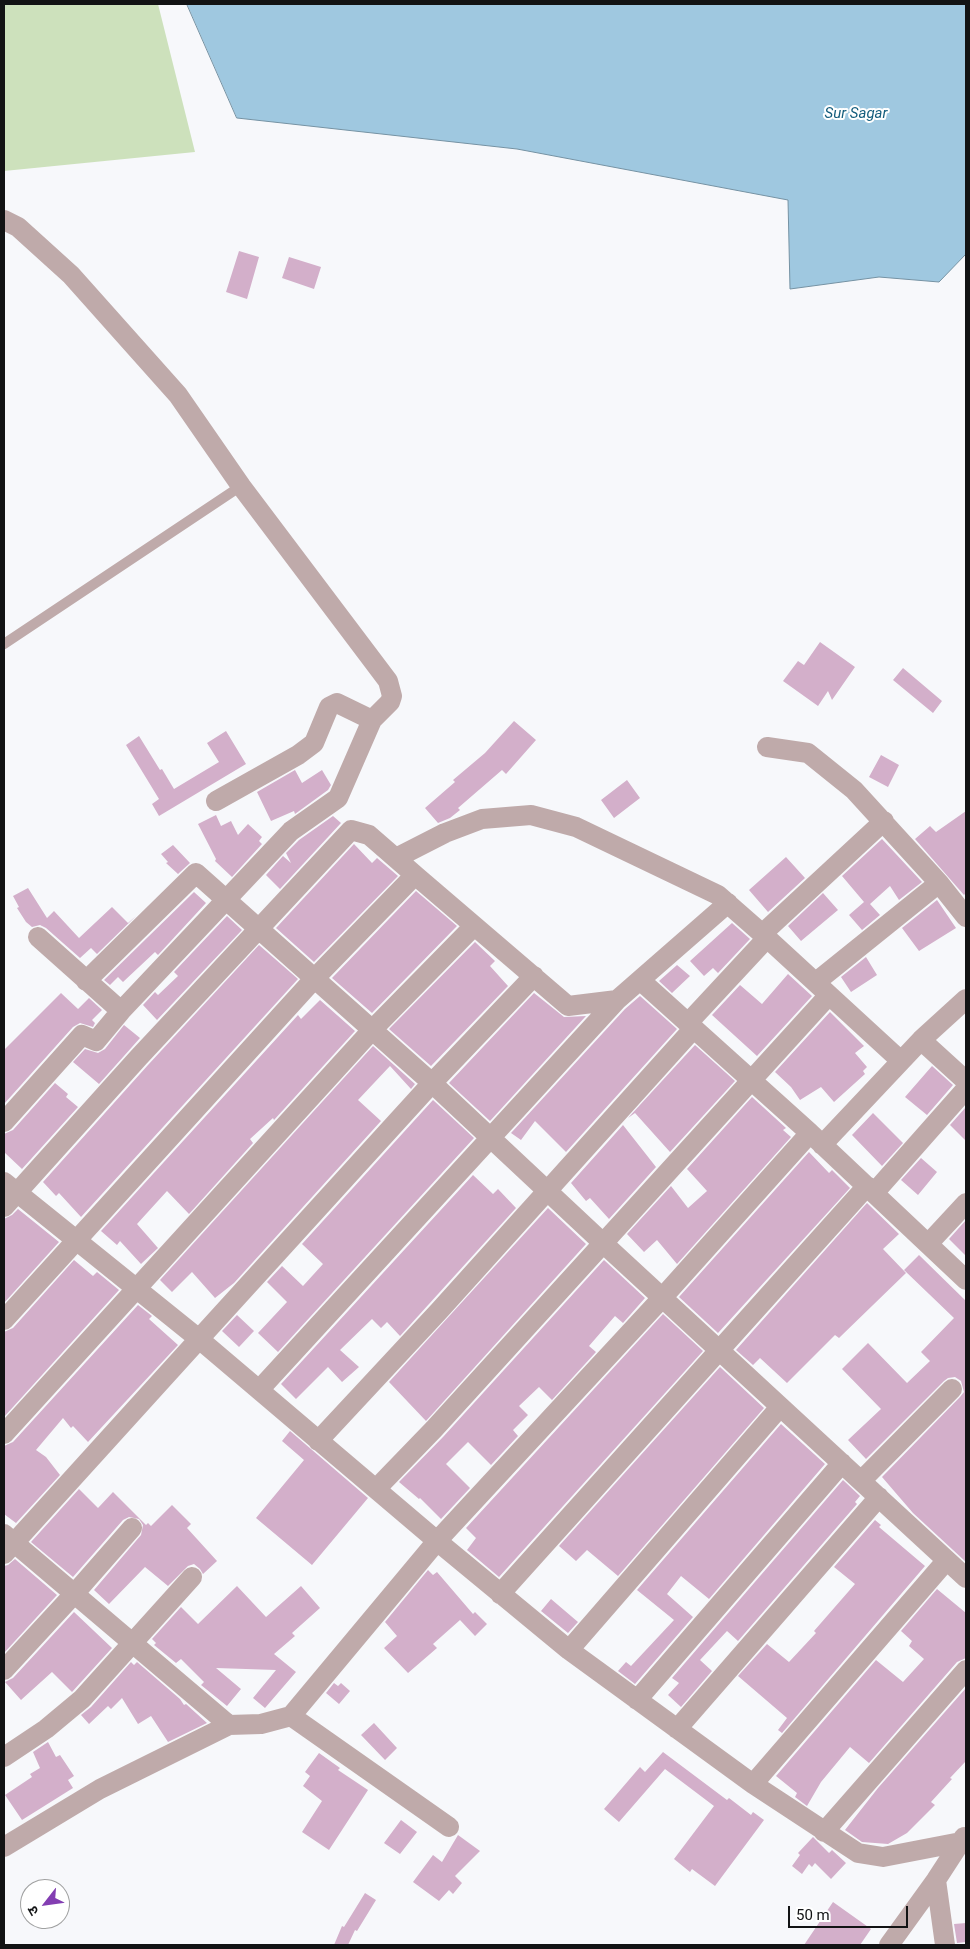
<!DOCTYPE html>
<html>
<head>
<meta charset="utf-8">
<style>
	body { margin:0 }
	#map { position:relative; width:970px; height:1949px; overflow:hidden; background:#f7f8fb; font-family:Roboto,"Noto Sans Devanagari",sans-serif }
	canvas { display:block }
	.frame { position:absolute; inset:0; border:5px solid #121314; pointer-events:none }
	.north { position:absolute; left:20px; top:1879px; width:50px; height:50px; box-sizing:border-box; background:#fff; border:1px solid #a0a1a1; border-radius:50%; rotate:240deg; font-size:14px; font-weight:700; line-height:20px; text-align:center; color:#121314 }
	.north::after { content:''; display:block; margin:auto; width:18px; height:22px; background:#833eb2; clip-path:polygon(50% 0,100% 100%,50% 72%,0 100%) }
	.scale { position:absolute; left:788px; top:1906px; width:120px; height:22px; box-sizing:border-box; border:2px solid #121314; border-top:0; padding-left:6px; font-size:15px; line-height:18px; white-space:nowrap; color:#121314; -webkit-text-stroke:4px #fff; paint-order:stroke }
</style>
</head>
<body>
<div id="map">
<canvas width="970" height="1949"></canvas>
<div class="frame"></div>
<div class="north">उ</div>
<div class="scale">50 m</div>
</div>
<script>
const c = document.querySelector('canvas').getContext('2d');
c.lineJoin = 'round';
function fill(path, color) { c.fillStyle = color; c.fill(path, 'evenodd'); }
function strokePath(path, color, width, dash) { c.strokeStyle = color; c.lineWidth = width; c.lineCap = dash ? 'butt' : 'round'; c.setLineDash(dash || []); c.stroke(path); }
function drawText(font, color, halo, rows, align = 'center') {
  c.font = font + ' Roboto,sans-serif'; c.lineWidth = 4; c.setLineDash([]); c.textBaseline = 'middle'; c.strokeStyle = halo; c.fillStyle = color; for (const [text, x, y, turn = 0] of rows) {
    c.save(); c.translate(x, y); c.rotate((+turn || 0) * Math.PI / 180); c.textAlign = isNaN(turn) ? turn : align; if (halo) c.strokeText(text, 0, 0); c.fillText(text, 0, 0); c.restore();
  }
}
fill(new Path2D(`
	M4 4H158L195 152 4 171Z`), '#cde1bc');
const water = new Path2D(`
	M187 4H966V254L939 282 879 277 790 289 788 200 517 149 237 118Z`);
fill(water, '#9fc8e0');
strokePath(water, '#7592a3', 1);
fill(new Path2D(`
	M239 251 259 257 247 299 226 292Z
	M289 257 321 267 314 289 282 278Z
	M820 642 855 667 832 700 828 691 818 706 783 681 798 661 804 665Z
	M903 668 942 701 933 713 893 680Z
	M514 721 536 740 506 774 502 770 458 808 460 810 450 818 438 823 425 808 455 782 453 780 485 753Z
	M226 731 246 764 159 816 152 804 159 799 126 745 139 736 160 770 162 769 174 789 219 762 207 743Z
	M881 755 899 765 888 787 869 777Z
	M295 770 302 783 322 770 331 785 328 790 295 814 294 811 271 821 257 792Z
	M627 780 640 798 614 818 601 800Z
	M966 811V893L964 895 915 839 930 826 936 832Z
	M216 815 221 826 231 821 238 835 248 824 262 837 259 841 262 844 232 877 215 861 216 859 198 824Z
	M333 816 341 823 280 889 266 875 283 856 291 863 286 853 299 840Z
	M882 839 922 882 899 900 890 886 870 904 880 915 862 930 849 915 864 902 842 876Z
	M354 844 372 863 377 858 398 876 314 962 276 928Z
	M173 845 190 863 178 874 166 863 168 862 161 854Z
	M786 857 805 878 768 912 749 890Z
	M28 888 47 918 54 911 79 938 112 907 128 923 136 916 97 954 91 948 80 958 46 928 40 925 32 927 26 922 17 908 19 907 13 896Z
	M416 891 457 926 372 1013 332 978Z
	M194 892 206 903 158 955 155 952 123 982 118 977 110 985 104 980Z
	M823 893 838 910 801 941 788 926Z
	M937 900 956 928 919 951 902 928Z
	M227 916 242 930 157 1020 143 1005 155 992 158 995 178 976 174 972Z
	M732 923 750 939 718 973 713 968 704 976 690 961Z
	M475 942 495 961 490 966 508 986 431 1066 389 1029Z
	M259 945 298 979 81 1217 59 1193 56 1196 43 1182 148 1065Z
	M866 957 877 975 851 992 841 977Z
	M677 965 690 976 672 993 659 981Z
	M788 974 812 996 757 1056 712 1015 740 985 762 1004Z
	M61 993 78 1009 89 998 102 1010 92 1020 95 1023 93 1027 80 1023 73 1027 4 1104V1050Z
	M534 993 564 1017 586 1016 490 1121 449 1083Z
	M640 996 677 1029 566 1152 535 1121 521 1140 511 1133 625 1009Z
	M320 1000 355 1031 274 1120 273 1118 250 1139 253 1143 189 1214 167 1191 137 1224 158 1248 141 1264 120 1241 117 1245 101 1231 298 1015 301 1019Z
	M830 1012 864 1046 855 1053 867 1067 863 1071 865 1074 834 1102 821 1087 800 1100 791 1087 775 1072Z
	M124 1025 140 1038 99 1084 73 1062 85 1049 98 1053 105 1049Z
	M695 1045 735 1081 670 1152 635 1113 628 1118Z
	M373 1046 415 1084 411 1089 390 1066 358 1100 381 1121 234 1283 215 1298 192 1272 172 1292 160 1280Z
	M932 1066 953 1085 927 1115 905 1097Z
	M55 1083 68 1094 66 1097 78 1107 22 1169 4 1152V1134L13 1130Z
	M752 1097 786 1128 783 1130 791 1137 677 1264 657 1240 644 1252 627 1234 671 1186 688 1208 707 1191 687 1169Z
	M433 1100 474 1138 278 1352 258 1333 287 1302 267 1282 282 1266 303 1286 323 1264 302 1244Z
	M966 1107V1141L950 1125Z
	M873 1113 903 1143 882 1166 852 1135Z
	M623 1125 656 1167 609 1219 590 1198 586 1201 571 1183Z
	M809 1152 829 1173 832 1170 850 1188 718 1333 679 1297Z
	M921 1158 937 1172 918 1195 901 1180Z
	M473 1175 493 1194 498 1189 516 1208 400 1336 387 1322 381 1328 372 1319 340 1350 359 1367 342 1382 328 1367 296 1399 281 1384Z
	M867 1203 899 1234 883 1249 906 1273 839 1338 835 1335 787 1383 760 1358 753 1365 736 1350Z
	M548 1208 586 1244 426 1421 389 1382Z
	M18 1209 59 1242 4 1303V1219L12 1215Z
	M966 1220V1256L949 1239Z
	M919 1255 966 1301V1562L913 1513 882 1477 960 1397 964 1392 961 1381 955 1377 948 1378 944 1381 866 1459 848 1440 881 1409 842 1369 868 1343 907 1383 930 1361 921 1352 954 1318 904 1270Z
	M74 1260 93 1276 97 1272 119 1290 4 1417V1332L13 1328Z
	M604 1260 645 1298 623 1323 615 1316 589 1346 596 1352 552 1400 539 1387 519 1406 528 1415 513 1430 518 1436 491 1465 468 1442 446 1464 470 1488 441 1519 420 1498 419 1499 399 1482 443 1437Z
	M138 1305 152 1316 149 1319 178 1345 88 1442 73 1426 71 1428 63 1418 36 1450 46 1457 60 1475 16 1523 4 1514V1446L13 1442Z
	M663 1314 703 1351 499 1577 467 1550 476 1538 466 1528Z
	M237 1315 254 1331 239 1347 222 1331Z
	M720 1367 764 1408 618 1576 587 1550 576 1561 559 1546Z
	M781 1424 825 1464 709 1599 681 1576 667 1594 693 1617 635 1684 618 1671 626 1662 631 1666 674 1620 637 1590Z
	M290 1431 368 1498 312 1565 256 1518 304 1460 282 1441Z
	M843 1480 860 1496 855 1502 857 1504 738 1641 727 1631 700 1660 712 1671 681 1707 668 1695 679 1683 672 1678Z
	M79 1489 98 1508 113 1492 146 1525 148 1523 151 1526 172 1505 191 1524 187 1528 217 1561 203 1574 200 1569 194 1564 188 1566 168 1586 145 1567 109 1604 94 1590 141 1535 143 1525 139 1519 129 1517 123 1520 73 1577 31 1542Z
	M875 1520 881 1525 879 1527 925 1566 782 1733 778 1730 787 1718 738 1676 767 1644 789 1662 816 1633 814 1631 855 1584 834 1567Z
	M15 1559 57 1595 4 1653V1566L8 1565Z
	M428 1570 433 1575 437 1572 473 1614 475 1612 487 1624 475 1636 460 1620 433 1644 437 1648 408 1673 384 1648 397 1636 385 1622Z
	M237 1586 266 1617 301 1586 320 1608 292 1633 295 1636 274 1654 296 1672 265 1708 253 1698 276 1670 216 1668 241 1689 227 1706 201 1685 204 1682 181 1659 176 1663 154 1645 156 1643 152 1639 181 1607 198 1624Z
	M937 1589 966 1613V1658L957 1662 869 1763 850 1747 821 1782 807 1806 795 1797 797 1793 776 1776 876 1660 903 1682 924 1659 909 1646 912 1641 901 1631Z
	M551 1599 578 1622 568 1633 541 1611Z
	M74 1612 112 1648 72 1692 52 1672 21 1700 5 1682 13 1678Z
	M131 1662 134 1665 137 1662 180 1699 184 1705 186 1704 207 1723 168 1742 151 1716 138 1724 122 1698 111 1709 108 1706 89 1724 81 1715 91 1707Z
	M334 1683 338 1686 341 1683 350 1691 339 1704 326 1693Z
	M966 1688V1761L950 1778 952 1779 931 1802 935 1805 907 1833 888 1844 862 1842 845 1830 878 1788Z
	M374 1723 397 1748 385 1760 361 1735Z
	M48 1742 56 1757 60 1755 74 1776 68 1780 73 1788 22 1820 5 1795 32 1777 30 1774 40 1768 33 1752Z
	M663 1752 727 1800 729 1798 751 1815 753 1812 764 1820 715 1886 692 1869 690 1872 674 1859 714 1806 665 1769 619 1822 604 1809 640 1767 645 1772Z
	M319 1753 340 1768 338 1770 368 1790 329 1850 302 1832 322 1801 303 1786 310 1776 305 1772Z
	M401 1820 417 1832 400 1854 384 1843Z
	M458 1835 480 1851 455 1876 462 1883 453 1894 449 1890 439 1901 413 1882 433 1855 442 1862Z
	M813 1837 829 1853 832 1850 846 1863 831 1879 815 1863 812 1867 809 1864 802 1874 792 1866 800 1855 798 1853Z
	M365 1893 376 1900 357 1931 355 1930 348 1945H334L342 1926 344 1927Z
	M833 1902 871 1929 860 1945H804Z
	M966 1923V1942L957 1943 954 1924Z`), '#d3afca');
strokePath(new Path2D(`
	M4 644 241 486`), '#bfaaaa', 10);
strokePath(new Path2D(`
	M4 220 18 227 71 275 178 395 241 486 388 681 392 696 390 702 372 720 338 798 291 831 121 1011 96 1041 82 1035 4 1122
	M767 747 808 753 854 790 939 883
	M216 801 298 755 314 743 329 707 337 703 372 720
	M396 858 445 833 482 819 531 815 576 827 718 895 767 938
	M762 934 884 821
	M38 937 121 1011
	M640 980 810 1133 966 1280
	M86 981 196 873 432 1083 604 1244 966 1578
	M816 982 939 883 966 917
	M688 1023 767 938 901 1061
	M921 1040 966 999
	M810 1133 662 1298 437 1541 569 1650 753 1784 858 1853 883 1857 966 1841
	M822 1145 921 1040 966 1081
	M4 1182 199 1339 4 1554
	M874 1193 966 1089
	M4 1207 139 1057 351 830 369 835 415 875
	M928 1244 966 1203
	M4 1320 314 979 415 875 568 1006 617 1000
	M259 1390 617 1000 728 903
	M4 1434 372 1030 474 926
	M318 1441 439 1311 694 1028
	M861 1481 952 1389
	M376 1489 434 1429 829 995
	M4 1534 229 1725 100 1789 4 1847
	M500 1594 867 1186
	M569 1650 780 1407
	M4 1670 75 1593 132 1528
	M637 1700 842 1463
	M291 1716 449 1827
	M229 1725 261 1724 291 1716 437 1541 199 1339 432 1083 534 976
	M677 1729 879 1497
	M4 1757 46 1729 82 1699 192 1577
	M753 1784 946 1561
	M824 1832 966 1670
	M936 1880 945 1945
	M889 1945 936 1880 964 1837`), '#bfaaaa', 20);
drawText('italic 15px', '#145d7d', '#fff', [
	["Sur Sagar",856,114]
]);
</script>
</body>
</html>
